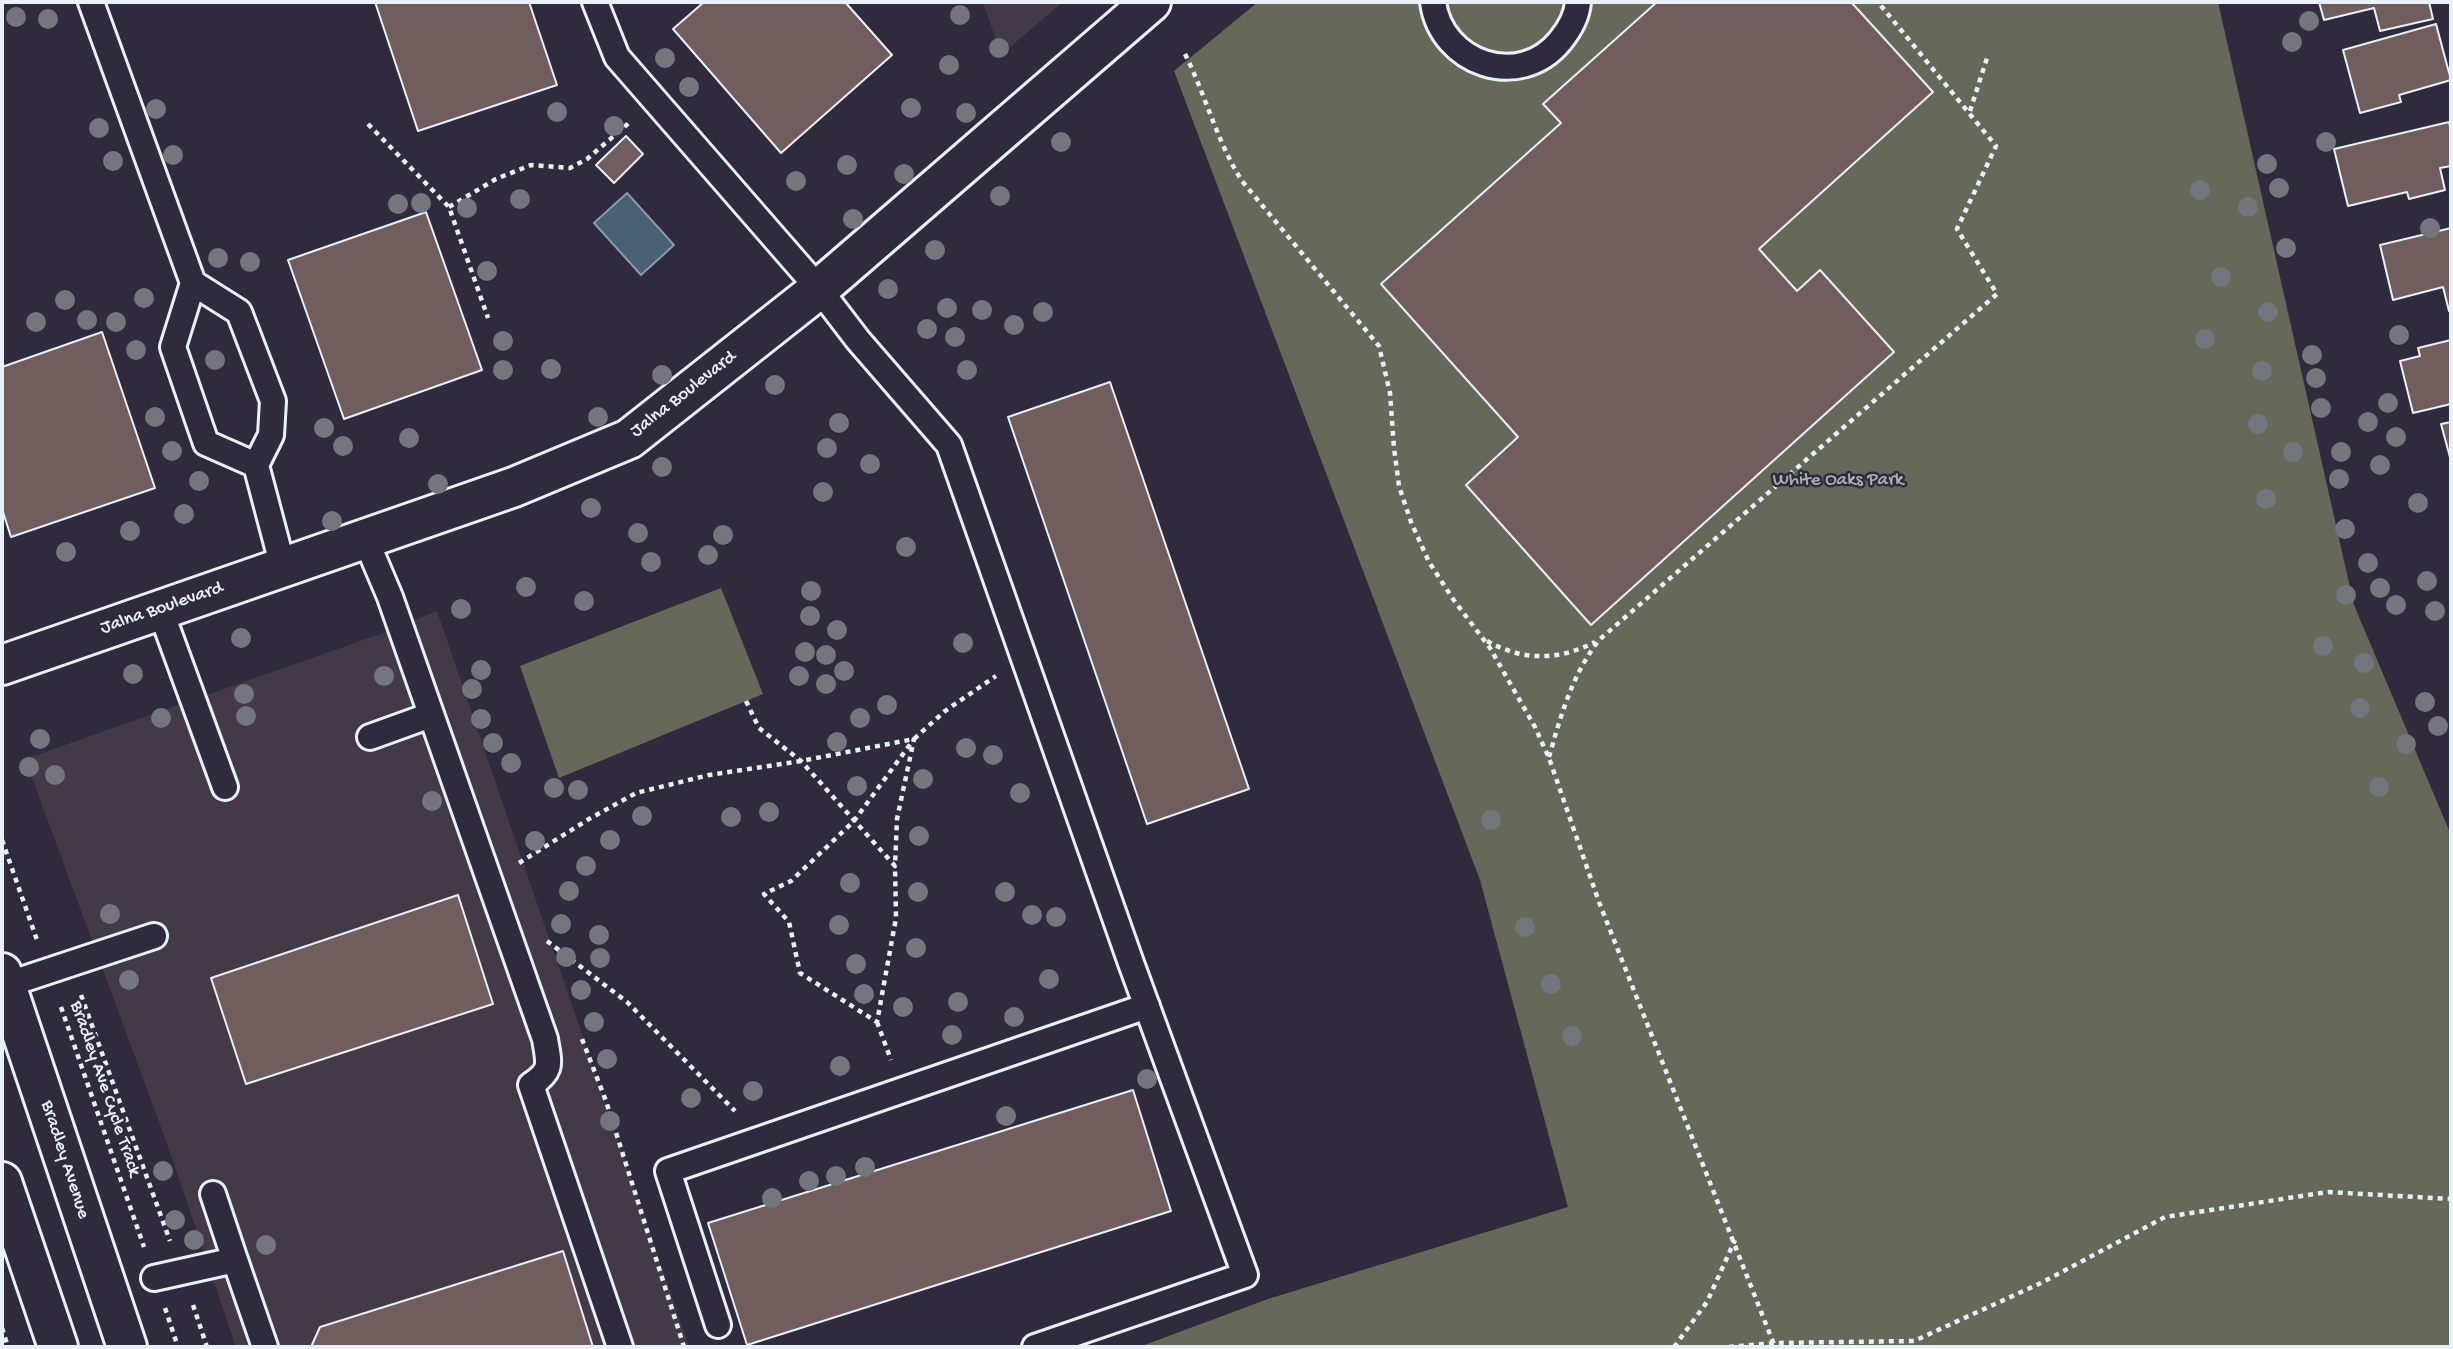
<!DOCTYPE html>
<html>
<head>
<meta charset="utf-8">
<style>
	body { margin:0 }
	#map { position:relative; width:2453px; height:1349px; overflow:hidden; background:#2f2a3d; font-family:"Gochi Hand",sans-serif }
	canvas { display:block }
	.frame { position:absolute; inset:0; border:4px solid #e8f1f8; pointer-events:none }
</style>
</head>
<body>
<div id="map">
<canvas width="2453" height="1349"></canvas>
<div class="frame"></div>
</div>
<script>
const c = document.querySelector('canvas').getContext('2d');
c.lineJoin = 'round';
function fill(path, color) { c.fillStyle = color; c.fill(path, 'evenodd'); }
function strokePath(path, color, width, dash) { c.strokeStyle = color; c.lineWidth = width; c.lineCap = dash ? 'butt' : 'round'; c.setLineDash(dash || []); c.stroke(path); }
function drawText(font, color, halo, rows, align = 'center') {
  c.font = font + ' "Gochi Hand",sans-serif'; c.lineWidth = 5; c.setLineDash([]); c.textBaseline = 'middle'; c.strokeStyle = halo; c.fillStyle = color; for (const [text, x, y, turn = 0] of rows) {
    c.save(); c.translate(x, y); c.rotate((+turn || 0) * Math.PI / 180); c.textAlign = isNaN(turn) ? turn : align; if (halo) c.strokeText(text, 0, 0); c.fillText(text, 0, 0); c.restore();
  }
}
fill(new Path2D(`
	M983 2H1063L1001 55Z
	M437 611 689 1347H236L165 1138 25 759 380 634Z`), '#433947');
fill(new Path2D(`
	M1258 2H2218L2354 605 2451 835V1347H1139L1268 1299 1568 1207 1480 880 1174 71Z
	M721 588 763 694 559 778 520 666Z`), '#66685a');
const water = new Path2D(`
	M627 193 674 245 641 275 594 223Z`);
fill(water, '#496074');
strokePath(water, '#899aa9', 2);
const building = new Path2D(`
	M375 2H529L557 85 418 131Z
	M704 2H845L892 55 781 153 673 29Z
	M1657 2H1851L1933 92 1759 249 1797 291 1820 270 1894 352 1591 625 1466 485 1518 437 1381 284 1561 123 1543 104Z
	M2319 2H2429L2433 19 2380 31 2374 8 2324 20Z
	M2436 24 2451 80 2399 95 2401 102 2360 113 2343 50Z
	M2449 122 2451 131V166L2440 168 2445 190 2409 199 2407 192 2348 206 2334 149Z
	M626 136 643 154 614 183 596 165Z
	M426 212 482 370 344 419 288 260Z
	M2451 228V310L2449 311 2443 287 2393 300 2380 245Z
	M102 332 155 488 11 537 2 509V367Z
	M2451 340V404L2413 413 2400 361 2420 356 2418 348Z
	M1110 382 1249 789 1147 824 1008 417Z
	M2451 422V461L2441 424Z
	M458 895 493 1004 246 1084 211 978Z
	M1133 1090 1171 1211 747 1345 708 1223Z
	M563 1251 593 1347H311L320 1327Z`);
fill(building, '#715c5e');
strokePath(building, '#e8f1f8', 2);
const service = new Path2D(`
	M91 2 193 283
	M595 2 617 57 819 289 858 340 949 445 1131 963 1245 1275 1035 1347
	M1433 2C1441 63 1519 91 1560 41 1569 30 1577 16 1578 2
	M256 465 206 443 173 347 193 283 239 312 273 401 271 435 256 465 283 567
	M365 538 390 597 545 1039C549 1064 553 1070 531 1085L620 1347
	M160 609 225 787
	M370 737 431 715
	M6 985 154 936
	M213 1194 235 1260
	M154 1278 235 1260 265 1347
	M718 1325 668 1171 1147 1006`);
const tertiary = new Path2D(`
	M2 665 514 487 629 439 819 289 1151 2`);
const secondary = new Path2D(`
	M2 973 127 1347
	M2 1182 58 1347`);
strokePath(service, '#e8f1f8', 30);
strokePath(tertiary, '#e8f1f8', 44);
strokePath(secondary, '#e8f1f8', 44);
strokePath(new Path2D(`
	M1185 54C1206 96 1217 142 1242 181L1379 346 1390 393 1394 448 1399 486 1411 522 1429 562 1453 599 1490 648 1535 727 1549 758 1599 902 1775 1347
	M1970 111 1987 58
	M368 124 449 207 488 318
	M449 207 496 179 531 165 570 168 587 159 630 122
	M1487 641C1523 661 1558 661 1595 642
	M746 701 759 728 801 761 895 866 897 819 914 739 854 821 791 881 764 894 789 922 800 973 877 1022 896 918 895 866
	M1549 757C1561 715 1572 675 1599 640L1997 294 1957 229 1996 146 1878 2
	M2 840 37 940
	M519 863 589 819 636 793 709 775 801 761 914 739 945 711 996 676
	M547 941 627 1002 735 1111
	M81 995 170 1241
	M61 1007 144 1247
	M877 1022 891 1060
	M582 1039 606 1101 684 1347
	M193 1305 207 1347
	M165 1308 178 1347
	M2 1328 8 1347
	M1674 1347 1707 1302 1735 1240
	M1729 1347 1774 1343 1914 1341 2041 1283 2165 1217 2328 1192 2451 1199`), '#e8f1f8', 4.5, [5, 5]);
strokePath(service, '#2f2a3d', 24);
strokePath(tertiary, '#2f2a3d', 38);
strokePath(secondary, '#2f2a3d', 38);
c.fillStyle = '#75757d';
for (const [x, y] of [
	[960,15],
	[16,17],
	[48,19],
	[2309,21],
	[2292,42],
	[999,48],
	[665,58],
	[949,65],
	[689,87],
	[911,108],
	[156,109],
	[557,112],
	[966,113],
	[614,126],
	[99,128],
	[1061,142],
	[2326,142],
	[173,155],
	[113,161],
	[2267,164],
	[847,165],
	[904,174],
	[796,181],
	[2279,188],
	[2200,190],
	[1000,196],
	[520,199],
	[421,203],
	[398,204],
	[2248,207],
	[467,208],
	[853,219],
	[2430,228],
	[2286,248],
	[935,250],
	[218,258],
	[250,262],
	[487,271],
	[2221,277],
	[888,289],
	[144,298],
	[65,300],
	[947,308],
	[982,310],
	[1043,312],
	[2268,312],
	[87,320],
	[36,322],
	[116,322],
	[1014,325],
	[927,329],
	[2399,335],
	[955,337],
	[2205,339],
	[503,341],
	[136,350],
	[2312,355],
	[215,360],
	[551,369],
	[503,370],
	[967,370],
	[2262,371],
	[662,375],
	[2316,378],
	[775,385],
	[2388,403],
	[2321,408],
	[155,417],
	[598,417],
	[2368,422],
	[839,423],
	[2258,424],
	[324,428],
	[2396,437],
	[409,438],
	[343,446],
	[827,448],
	[172,451],
	[2293,452],
	[2341,452],
	[870,464],
	[2380,465],
	[662,467],
	[2339,479],
	[199,481],
	[438,484],
	[823,492],
	[2266,499],
	[2418,503],
	[591,508],
	[184,514],
	[332,521],
	[2345,529],
	[130,531],
	[638,533],
	[723,535],
	[906,547],
	[66,552],
	[708,555],
	[651,562],
	[2368,563],
	[2427,581],
	[526,587],
	[2380,588],
	[811,591],
	[2346,595],
	[584,601],
	[2396,605],
	[461,609],
	[2435,611],
	[810,616],
	[837,630],
	[241,638],
	[963,643],
	[2323,646],
	[805,652],
	[826,655],
	[2364,663],
	[481,670],
	[844,671],
	[133,674],
	[384,676],
	[799,676],
	[826,684],
	[472,689],
	[244,694],
	[2425,702],
	[887,705],
	[2360,708],
	[246,716],
	[161,718],
	[860,718],
	[481,719],
	[2438,726],
	[40,739],
	[837,742],
	[493,743],
	[2406,744],
	[966,748],
	[993,755],
	[511,763],
	[29,767],
	[55,775],
	[923,779],
	[857,786],
	[2379,787],
	[554,788],
	[578,790],
	[1020,793],
	[432,801],
	[769,812],
	[642,816],
	[731,817],
	[1491,820],
	[919,836],
	[610,840],
	[535,841],
	[586,866],
	[850,883],
	[569,891],
	[918,892],
	[1005,892],
	[110,914],
	[1032,915],
	[1056,917],
	[561,924],
	[839,925],
	[1525,927],
	[599,935],
	[916,948],
	[566,957],
	[600,958],
	[856,964],
	[1049,979],
	[129,980],
	[1551,984],
	[581,990],
	[864,994],
	[958,1002],
	[903,1007],
	[1014,1017],
	[594,1022],
	[952,1035],
	[1572,1036],
	[607,1059],
	[840,1066],
	[1147,1079],
	[753,1091],
	[691,1098],
	[1006,1116],
	[610,1121],
	[865,1167],
	[163,1171],
	[836,1176],
	[809,1181],
	[772,1198],
	[175,1220],
	[194,1240],
	[266,1245]
]) { c.beginPath(); c.arc(x, y, 10, 0, 2 * Math.PI); c.fill(); }
drawText('19px', '#e8f1f8', '#2f2a3d', [
	["Jalna Boulevard",684,395,-38],
	["Jalna Boulevard",162,609,-19],
	["Bradley Ave Cycle Track",104,1089,71],
	["Bradley Avenue",64,1160,72]
]);
drawText('19px', '#aeb3b1', '#2f2a3d', [
	["White Oaks Park",1838,481]
]);
</script>
</body>
</html>
